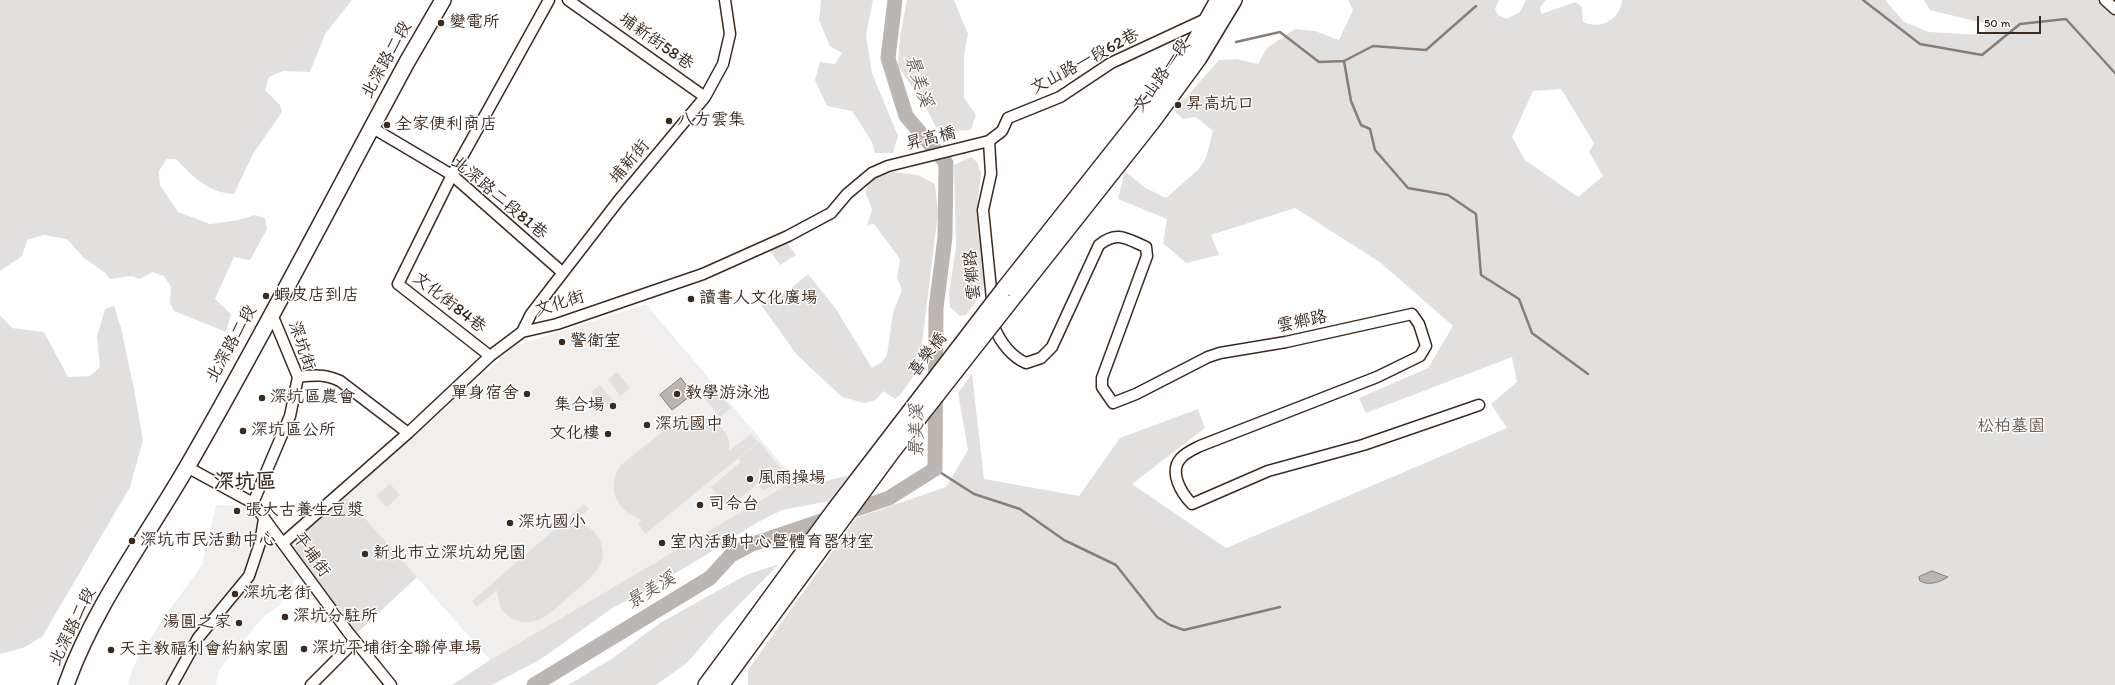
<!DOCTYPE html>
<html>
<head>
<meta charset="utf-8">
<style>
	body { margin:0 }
	#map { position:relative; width:2115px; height:685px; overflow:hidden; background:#fff; font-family:Itim,sans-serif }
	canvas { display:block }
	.scale { position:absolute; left:1977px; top:16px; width:64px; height:18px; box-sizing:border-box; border:2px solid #3b2a1e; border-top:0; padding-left:5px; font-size:12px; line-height:14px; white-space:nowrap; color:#3b2a1e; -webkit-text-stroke:3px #fff; paint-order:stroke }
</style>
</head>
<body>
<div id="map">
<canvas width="2115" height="685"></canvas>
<div class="scale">50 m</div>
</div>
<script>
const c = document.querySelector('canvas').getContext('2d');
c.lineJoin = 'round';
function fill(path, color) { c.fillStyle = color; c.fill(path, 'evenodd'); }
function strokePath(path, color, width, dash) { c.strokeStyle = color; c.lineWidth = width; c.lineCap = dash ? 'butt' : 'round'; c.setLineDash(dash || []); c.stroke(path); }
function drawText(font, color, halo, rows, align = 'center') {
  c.font = font + ' Itim,"LXGW WenKai TC",sans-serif'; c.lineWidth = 3; c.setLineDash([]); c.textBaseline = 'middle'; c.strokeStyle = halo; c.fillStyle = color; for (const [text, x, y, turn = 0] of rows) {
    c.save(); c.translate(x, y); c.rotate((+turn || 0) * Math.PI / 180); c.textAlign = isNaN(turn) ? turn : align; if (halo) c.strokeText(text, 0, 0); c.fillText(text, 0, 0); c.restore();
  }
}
fill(new Path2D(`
	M646 304 795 480 490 660 346 497 515 346Z
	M216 505 247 506 298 576 280 605 263 617 219 670 216 685H128L133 667 160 623 202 565Z`), '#f1efee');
fill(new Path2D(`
	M0 0H352L325 34 310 72 283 71 269 77 265 90 280 105 282 112 253 154 234 194C206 192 195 178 176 159H167L159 171 160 185 178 212 210 224 239 220 255 215 265 218 267 229 250 260 234 257 215 299 231 314 226 332 174 311 170 303 171 287 164 276 152 272 140 279 131 276 110 279 104 272 84 258 67 239 44 235 27 240 22 256 0 271Z
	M821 0H873L866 35 872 73 898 136 893 153H875L872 142 852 111 827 106 815 80 820 62 835 64 842 53 830 46 819 20Z
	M907 0H954L968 34 964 55V98L976 115 971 130 946 131 936 127 925 106 898 66 900 36Z
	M1348 0H1499L1495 9 1498 15 1507 19 1520 12 1526 0H1546L1540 7 1541 14 1576 2 1582 7 1583 22C1601 30 1620 20 1622 0H1885L1904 22 1929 32 1984 35 1987 24 1930 10 1924 0H2115V685H748V670L856 518 946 487 968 450 958 393 972 374 984 479 1079 496 1120 438 1198 409 1205 428 1132 484 1226 548 1507 428 1491 404 1517 382 1512 357 1366 413 1359 398 1428 368 1453 326 1381 263 1295 208 1211 235 1219 255 1186 263 1163 243 1167 219 1118 199 1125 171 1144 187 1166 198 1199 169 1206 158 1213 131 1196 117 1183 119 1174 111 1219 60 1237 59 1258 64 1267 48 1295 29 1315 31 1339 40 1353 10ZM1561 89 1594 143 1589 152 1603 176 1578 197 1525 160 1512 137 1533 91Z
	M971 157 977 162 981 173 977 209 985 282 979 297 966 315 960 316 950 307 949 293 956 247 954 165Z
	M893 172 918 175 935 184 938 213 919 368 901 394 895 399 883 391 876 400 864 403 842 397 797 355 761 305 763 301 778 299 808 274 836 309 872 368 882 362 887 355 893 313 902 290 897 278 900 259 874 224 867 225 872 210 865 191 872 178Z
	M787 243 796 255 780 265 770 251Z
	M114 306 121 328 134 389 143 440 130 487 42 637 23 648 0 654V315L12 328 44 332 68 377 90 376 100 367 97 337 105 309Z
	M617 372 630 388 620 396 608 379Z
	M600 385 613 401 604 408 591 392Z
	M715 389 731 408 720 417 704 398Z
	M693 415C712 416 732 430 729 451L751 434 758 442 645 534 638 524 642 520C617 512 605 488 621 465L677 420Z
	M759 442 785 474 764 491 757 484 728 508 711 487 741 462 738 459Z
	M849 475 829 501 782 510 758 522 693 563 611 609 541 659 492 685H452L490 660 795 480 815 484Z
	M390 484 400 495 387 507 376 496Z
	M346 497 417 577 355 635 289 544Z
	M584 504 589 509 572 523C593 523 608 542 601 563 596 575 583 584 574 592 556 608 537 632 511 618 500 612 498 602 497 590L477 607 472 601Z
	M779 564 721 623 687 663 656 685H568L613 658 660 623 746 575Z`), '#e2e0de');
const water = new Path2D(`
	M681 378 693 394 672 410 660 395Z
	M1932 571 1948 577C1940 582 1929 586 1920 581L1919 577Z`);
fill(water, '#bcb6b3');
strokePath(water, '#887e77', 1);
strokePath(new Path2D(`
	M1863 0 1920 44 1982 55 2020 24 2066 19 2115 73
	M1236 42 1280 32 1319 62 1344 61 1373 46 1426 50 1476 6
	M1344 61 1351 101 1361 125 1370 129 1375 150 1408 188 1448 195 1476 214 1481 275 1519 299 1532 333 1588 374
	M935 469 974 494 1020 509 1064 540 1116 565 1157 617 1170 625 1184 630 1280 607`), '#887e77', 2.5);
strokePath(new Path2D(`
	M534 685 710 578 731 555 750 545 889 498 935 469 936 308 945 237 946 163 906 116 888 58 895 0`), '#bcb6b3', 15);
const street = new Path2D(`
	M568 0 705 97
	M2105 0 2115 9
	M371 127 452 175 562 272
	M989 141 991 174 983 210 995 329C1001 343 1012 357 1026 363L1041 358 1052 347 1099 245C1117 230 1127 239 1146 247L1147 256 1102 378V387L1113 403 1136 394 1208 357 1220 353 1286 342 1412 314 1419 324 1426 346 1420 356 1377 377 1200 446C1194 449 1185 453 1181 458 1168 472 1182 494 1192 504L1268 471 1363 445 1479 405
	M522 332 531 314 619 200 705 97 723 64 730 34 725 0
	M490 356 398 284 452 175 549 0
	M298 377C314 375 325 374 340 381L408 433
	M187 467 253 503 348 632 391 685
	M253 503 290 416 298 377 271 312
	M283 543 408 433 490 356 522 332 557 324 703 274 788 236 831 213 847 194 872 173 888 166 989 141 1002 131 1008 118 1060 97 1111 63 1208 18
	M172 685 198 638 249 576 260 543 264 519
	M311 685 355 641`);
const secondary = new Path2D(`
	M1003 290 1160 92 1189 52 1218 0
	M1009 303 1153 121 1199 58 1234 0
	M66 685C94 606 146 538 187 467 264 334 334 197 407 62L443 0
	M706 685 743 635
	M721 685 754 640`);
strokePath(street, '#3b2a1e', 13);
strokePath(secondary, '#3b2a1e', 18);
strokePath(street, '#fff', 10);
strokePath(secondary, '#fff', 15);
const secondaryBridge = new Path2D(`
	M743 635 835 509 1003 290
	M754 640 892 452 1009 303`);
strokePath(secondaryBridge, '#3b2a1e', 18, []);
strokePath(secondaryBridge, '#fff', 15);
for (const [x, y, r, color] of [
	[441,23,4,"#3b2a1e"],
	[1178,105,4,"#3b2a1e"],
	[669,121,4,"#3b2a1e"],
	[387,125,4,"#3b2a1e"],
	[266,296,4,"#3b2a1e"],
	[691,299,4,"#3b2a1e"],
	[562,342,4,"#3b2a1e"],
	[527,394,4,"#3b2a1e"],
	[677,394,4,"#3b2a1e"],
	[262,398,4,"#3b2a1e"],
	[613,406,4,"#3b2a1e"],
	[647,425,4,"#3b2a1e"],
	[243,431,4,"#3b2a1e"],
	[608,434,4,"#3b2a1e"],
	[750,479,4,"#3b2a1e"],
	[700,505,4,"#3b2a1e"],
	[237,511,4,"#3b2a1e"],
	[510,523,4,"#3b2a1e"],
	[132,541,4,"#3b2a1e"],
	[662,543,4,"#3b2a1e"],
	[365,554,4,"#3b2a1e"],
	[235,594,4,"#3b2a1e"],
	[285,617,4,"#3b2a1e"],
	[239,623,4,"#3b2a1e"],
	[304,649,4,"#3b2a1e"],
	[111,650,4,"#3b2a1e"]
]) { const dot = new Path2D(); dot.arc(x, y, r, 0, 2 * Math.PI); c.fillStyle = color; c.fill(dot); strokePath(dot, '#fff', 1.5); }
drawText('17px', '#3b2a1e', '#fff', [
	["變電所",449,23],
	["昇高坑口",1186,105],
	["八方雲集",677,121],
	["全家便利商店",395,125],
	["蝦皮店到店",274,296],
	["讀書人文化廣場",699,299],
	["警衛室",570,342],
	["單身宿舍",519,394,"right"],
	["教學游泳池",685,394],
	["深坑區農會",270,398],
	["集合場",605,406,"right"],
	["深坑國中",655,425],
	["深坑區公所",251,431],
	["文化樓",600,434,"right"],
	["風雨操場",758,479],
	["司令台",708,505],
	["張大古養生豆漿",245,511],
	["深坑國小",518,523],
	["深坑市民活動中心",140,541],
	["室內活動中心暨體育器材室",670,543],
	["新北市立深坑幼兒園",373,554],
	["深坑老街",243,594],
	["深坑分駐所",293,617],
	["湯圓之家",231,623,"right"],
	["深坑平埔街全聯停車場",312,649],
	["天主教福利會約納家園",119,650]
], 'left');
drawText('17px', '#3b2a1e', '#fff', [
	["埔新街58巷",656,42,35],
	["北深路二段",387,60,-61],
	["文山路一段62巷",1085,62,-28],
	["文山路一段",1162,76,-55],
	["昇高橋",931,139,-14],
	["埔新街",630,162,-50],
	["北深路二段81巷",499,198,40],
	["雲鄉路",973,275,-95],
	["文化街84巷",449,303,38],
	["文化街",560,304,-17],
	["雲鄉路",1302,322,-12],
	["北深路二段",232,344,-61],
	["深坑街",301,346,71],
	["喜樂橋",928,355,-52],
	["平埔街",311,555,54],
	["北深路二段",73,627,-64]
]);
drawText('17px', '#65584e', '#fff', [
	["松柏墓園",2011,427]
]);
drawText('italic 18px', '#685b52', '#fff', [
	["景美溪",918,81,72],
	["景美溪",917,431,-90],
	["景美溪",651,591,-31]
]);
drawText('bold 21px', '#3b2a1e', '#fff', [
	["深坑區",245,483]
]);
</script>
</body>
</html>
